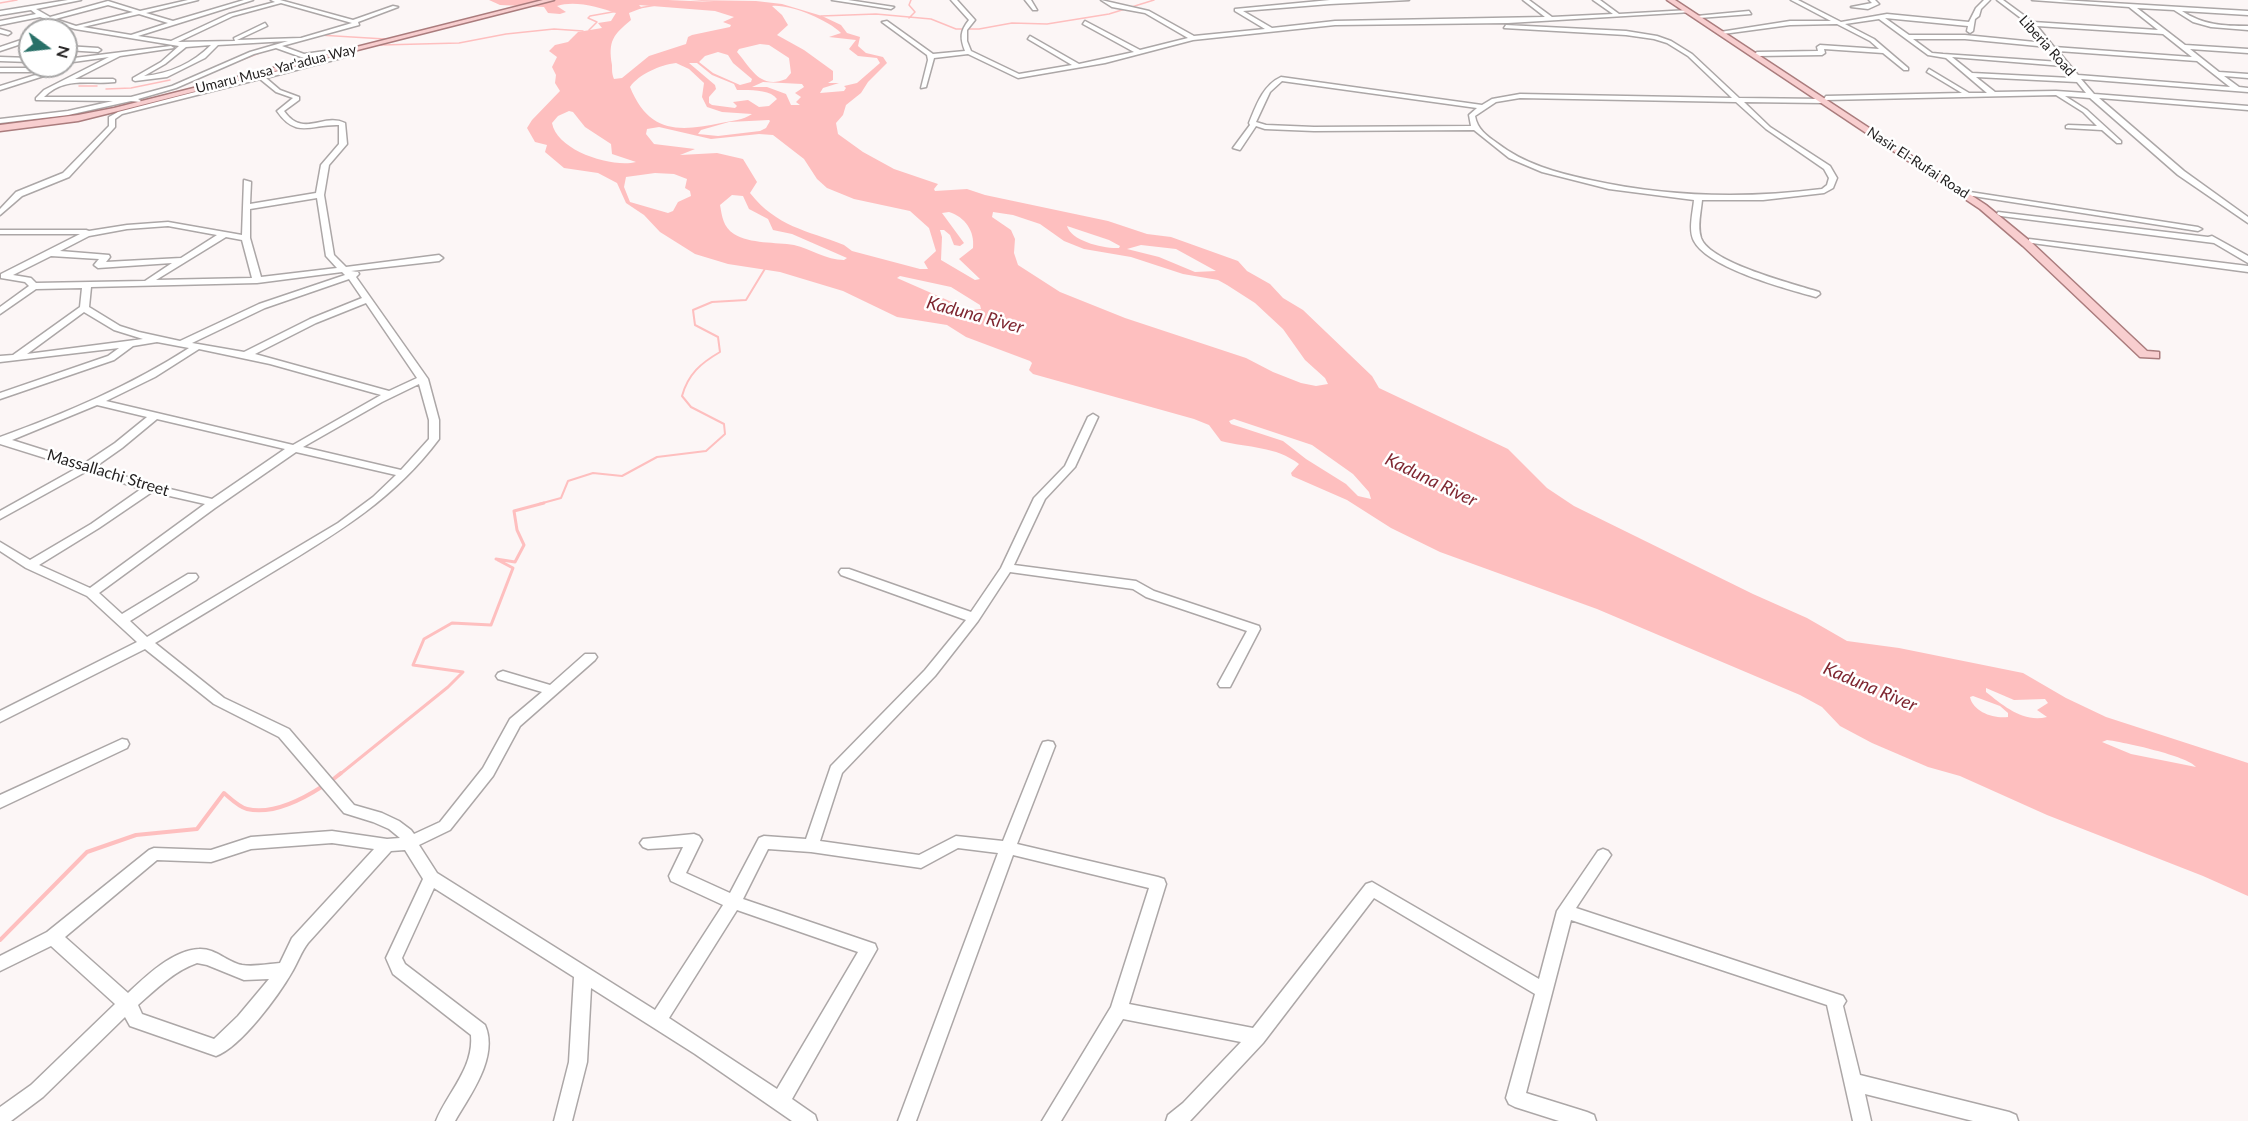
<!DOCTYPE html>
<html>
<head>
<meta charset="utf-8">
<style>
	body { margin:0 }
	#map { position:relative; width:2248px; height:1121px; overflow:hidden; background:#fcf6f6; font-family:Lato,sans-serif }
	canvas { display:block }
	.north { position:absolute; left:18px; top:18px; width:60px; height:60px; box-sizing:border-box; background:#fff; border:2px solid #a6a5a5; border-radius:50%; rotate:105deg; font-size:16px; font-weight:700; line-height:24px; text-align:center; color:#211f1f }
	.north::after { content:''; display:block; margin:auto; width:21px; height:27px; background:#287068; clip-path:polygon(50% 0,100% 100%,50% 72%,0 100%) }
</style>
</head>
<body>
<div id="map">
<canvas width="2248" height="1121"></canvas>
<div class="north">N</div>
</div>
<script>
const c = document.querySelector('canvas').getContext('2d');
c.lineJoin = 'round';
function fill(path, color) { c.fillStyle = color; c.fill(path, 'evenodd'); }
function strokePath(path, color, width, dash) { c.strokeStyle = color; c.lineWidth = width; c.lineCap = dash ? 'butt' : 'round'; c.setLineDash(dash || []); c.stroke(path); }
function drawText(font, color, halo, rows, align = 'center') {
  c.font = font + ' Lato,sans-serif'; c.lineWidth = 5; c.setLineDash([]); c.textBaseline = 'middle'; c.strokeStyle = halo; c.fillStyle = color; for (const [text, x, y, turn = 0] of rows) {
    c.save(); c.translate(x, y); c.rotate((+turn || 0) * Math.PI / 180); c.textAlign = isNaN(turn) ? turn : align; if (halo) c.strokeText(text, 0, 0); c.fillText(text, 0, 0); c.restore();
  }
}
fill(new Path2D(`
	M489 0H668L714 2 690 0 756 1 782 4 822 16 841 25 847 33 860 37 858 46 866 53 883 57 887 63 868 82 861 93 846 105 843 115 836 123 838 134 863 152 894 169 938 184 934 189 935 191 967 189 985 195 1108 221 1147 234 1171 237 1238 261 1247 271 1270 284 1283 298 1303 310 1372 376 1379 388 1508 449 1547 488 1574 506 1753 594 1807 618 1847 641 1899 648 2023 673 2066 698 2106 717 2248 763V896L2203 876 2047 815 1960 776 1928 767 1872 743 1840 726 1822 707 1800 695 1597 609 1440 552 1391 528 1347 500 1292 476 1291 473 1299 464C1276 446 1248 448 1221 441L1209 425 1194 419 1033 374 1029 370 1032 363 1030 361 966 337 947 325 897 317 843 291 780 272 728 264 695 254 660 232 644 215 626 203 617 183 598 173 564 168 545 152 547 145 535 142 527 128 532 120 560 91 555 83 556 75 552 67 557 57 549 51 555 45 568 42 578 32 602 28 598 23 611 21 616 13C599 7 574 0 557 6L566 12 560 14 548 13 544 7 500 5ZM639 5 715 11 734 17 723 22 731 25 730 27 692 35 688 37 686 44 649 56 622 78 614 79C612 74 612 71 612 65 608 41 613 35 631 20L629 13 642 8ZM772 6C790 4 828 20 841 33L829 37 856 40 849 49 858 56 877 58 880 63 857 83 844 86 846 88 844 91 820 93 823 88 839 83H828L833 80V71L804 50 777 35 788 25 782 15ZM760 44 769 45 789 58 791 73 786 79C760 90 751 68 737 52L739 49ZM718 52 728 55 733 63 752 79 751 82 740 85 713 73 699 62 705 56ZM676 63 689 69 704 83 702 97 707 107 722 112 752 114C743 120 732 121 721 123 678 132 649 133 630 87 639 74 660 65 676 63ZM689 63H697L712 75 734 84 737 90C749 90 770 89 777 99L769 106 759 107 748 100 733 102 737 106 735 108 712 105 709 103V97L716 89 715 85ZM763 82 802 84 804 87 795 93 801 97 796 102 800 105H791L786 94 767 87H752ZM569 111 573 112 585 127 611 144 612 154 636 162C612 168 557 151 552 123L558 116ZM769 120 770 121 766 128 760 131 718 136 698 134 701 130 729 122ZM659 127 711 139 759 134 773 135 804 159 817 179 827 188 854 199 910 211 929 228 936 251 924 262 928 269H920L852 251 844 245C806 230 777 227 750 193L757 182 743 159 717 153 680 155 695 149 654 144 646 134 647 129ZM655 173 674 174 687 179 685 188 690 191 691 196 678 202 673 211 668 213 630 202 624 187 626 177ZM732 195 743 196 749 209 768 219 773 230 792 234 847 258 844 260C826 260 811 249 794 245 776 242 750 244 734 234 723 227 722 216 720 205ZM949 212C965 217 975 231 973 248L959 259 980 279 975 280 941 260 942 237 940 230H944L950 235 954 245 960 246 964 243 942 213ZM993 212 1013 215 1040 224 1064 241 1084 249 1131 257 1183 274 1218 280 1227 285 1255 303 1283 329 1305 360 1325 378 1328 384 1316 386 1301 383 1273 372 1246 358 1125 318 1060 292 1018 265 1014 253 1015 239 1011 230 992 217ZM1067 226 1109 240 1120 246 1119 248C1104 249 1071 241 1067 226ZM1141 245 1176 249 1216 271 1195 272 1159 257 1127 249ZM900 276 951 287 980 305 981 309 970 310 897 278ZM1234 419 1312 445 1353 474 1369 492 1371 499 1358 496 1346 484 1306 459 1283 441 1231 424 1229 421ZM1986 688 2014 700 2045 699 2048 703 2037 710 2047 717C2023 723 2004 706 1986 692ZM1973 696 2000 706 2008 713V717C1994 719 1973 712 1970 697ZM2107 740C2123 742 2188 756 2196 767L2131 754 2102 742Z`), '#febfbf');
strokePath(new Path2D(`
	M0 3 17 0
	M639 8 656 5
	M821 16 876 14 931 19 956 29H979L1012 23 1047 24 1109 14 1154 0
	M909 18 915 12 909 5 911 0
	M589 30 597 22 588 18 590 16 618 11
	M319 35 385 39
	M385 42 381 45 459 43 506 34 554 29 583 31
	M231 64 270 49
	M79 86H97
	M106 89 131 88 170 80`), '#febfbf', 1.5);
strokePath(new Path2D(`
	M539 504 561 498 568 481 593 473 622 476 657 457 706 451 725 434 724 424 691 407 682 396C688 374 701 363 720 352L718 337 695 325 693 310 712 302 746 300 766 267`), '#febfbf', 2);
strokePath(new Path2D(`
	M339 775 448 687 463 672 413 665 424 639 452 623 491 625 513 568 496 559 515 562 524 545 517 530 514 511 544 503`), '#febfbf', 3);
strokePath(new Path2D(`
	M331 781 341 773
	M0 940 87 852 136 835 197 829 224 793C231 799 239 807 247 809 272 815 303 799 323 786`), '#febfbf', 4);
const minor = new Path2D(`
	M68 0H81L36 9 50 17 108 1 140 11 188 0H198L146 13 173 21 244 0H253L138 36 171 41 229 14 275 2 271 0H280L353 20 393 6 398 7 358 22 359 25 282 46 304 54 339 49 341 52 304 58 276 48 254 54 176 88 138 99 141 101 140 102 131 101 68 115 0 123V119L68 111 113 101 36 100V98L44 90 109 57 66 63V59L171 46 174 48 120 56 75 79H113L115 80V82C88 85 65 76 44 97H131L172 86 250 52 288 41 218 45 205 58 167 77 135 81 133 80V78L161 62 179 46 75 29 40 17 0 25V21L36 14 31 10 0 15V11ZM281 3 352 23 301 38 237 40 267 26 265 23 234 38 235 41 178 42 233 16ZM108 5 133 12 76 26 55 19ZM139 14 168 23 131 35 83 27ZM211 45C193 63 169 74 144 76L165 64 186 47Z
	M832 0H848L894 7 891 9Z
	M951 0H957L975 20 967 30V41L971 51 1019 74 1072 65 1028 39 1030 36 1079 64 1134 52 1083 24 1085 21 1140 50 1188 38 1145 13 1112 7 1101 0 1149 11 1194 36 1265 29 1235 11V9L1330 0H1409L1330 4 1243 11 1272 28 1335 21 1545 17 1523 0H1529L1552 17 1613 14 1593 0H1600L1619 14 1689 10 1692 12 1508 23 1335 25 1193 40 1105 63 1018 78 968 54 934 58 926 87 921 88 928 60 927 55 882 22 887 21 933 54 965 51C960 38 960 31 969 20Z
	M1025 0H1031L1037 10H1033Z
	M1791 0H1798L1841 22 1887 14 1969 22 1976 8 1984 0H1990L1981 9 1979 16 1975 19 1973 31 1970 33 1967 31 1968 26 1885 18 1909 35H1965L2045 43 2030 25 1997 0H2003L2033 22 2158 30 2129 7 2032 0H2061L2248 11V15L2182 11C2203 25 2223 26 2248 26V30L2211 27 2193 22 2174 10 2137 8 2185 45 2248 49V53L2190 49 2219 72 2248 74V78L2224 76 2239 87 2248 88V92L2081 79 2094 94 2248 106V110L2099 98 2184 171 2248 217V223L2178 175 2090 98 2065 96 2087 110 2121 141V143H2117L2102 130 2066 128V126L2068 125 2097 126 2083 112 2056 95 1825 100 1823 103 1744 102 1770 127 1830 166 1837 178 1833 188 1824 193 1763 200H1702C1701 212 1697 226 1701 238 1710 263 1794 284 1819 292L1820 294 1816 297C1787 289 1708 268 1694 241 1688 230 1693 212 1694 200L1609 189 1542 172 1509 158 1474 130 1314 131 1265 129 1256 126 1240 150 1233 148 1250 125 1249 123C1256 106 1263 85 1281 77L1482 105 1492 99 1520 94 1732 98 1688 56 1667 43 1654 39 1626 35 1504 28 1506 25 1626 31 1657 36 1671 41 1692 54 1739 98 1824 99 1826 96 1962 93 1927 72 1929 69 1969 93H1987L1946 58 1928 55 1879 19 1845 24 1874 39 1908 68V70H1904L1883 53 1824 49 1825 53 1822 55 1757 56 1754 54 1757 52 1818 51 1817 47 1820 45 1879 49 1870 41 1837 24 1790 25 1723 34 1720 32 1790 21H1831ZM2037 26 2163 34 2192 57 2054 47ZM1913 39H1965L2048 47 2060 62 1943 54 1932 53ZM2058 51 2197 61 2230 87 2078 75ZM1952 57 2063 66 2071 78 1972 73ZM1976 77 2077 82 2086 93 2056 91 1995 92ZM1282 81 1477 108 1469 115 1471 126 1314 127 1266 125 1256 122 1270 92ZM1520 98 1736 102 1766 129 1824 169 1829 178 1827 185 1822 189C1744 199 1667 197 1590 180 1557 173 1524 164 1497 143 1487 136 1477 129 1475 116L1496 102Z
	M1869 0H1875L1879 4 1868 9 1851 7 1872 3Z
	M1749 11 1751 14 1699 18 1696 16Z
	M0 29 10 32 11 33 8 35 0 33Z
	M30 37V41L0 51V47Z
	M66 46 98 48 101 50 98 52 66 50Z
	M346 50H350L354 53 349 56 266 78 280 90 299 97V100L284 111C304 139 323 112 345 123L347 144 329 165 324 195 334 255 346 267 439 255 443 258 439 261 351 271 358 272 359 274 356 277 428 379 439 420V439C395 498 339 532 276 570 236 594 196 619 155 643L224 698 289 729 354 805 382 813 399 821 411 830 414 834 440 822 483 768 510 719 542 692 498 679 496 676 498 673 503 671 550 685 585 654H595L597 657 595 660 520 726 493 776 450 830 419 845 437 873 655 1010 723 905 671 881 669 876 683 847 648 849 643 847 640 843 643 839 694 834 699 836 702 840 686 873 730 893 759 838 764 836 806 839 831 766 925 670 966 620 841 575 839 572 841 569H849L971 612 1001 568 1034 498 1065 466 1088 417 1093 414 1098 417 1075 467 1045 499 1014 565 1136 581 1154 591 1259 626 1260 629 1230 687H1220L1218 684 1247 631 1146 597 1133 589 1010 572 978 621 935 676 842 773 820 841 919 855 956 836 1003 841 1041 746 1043 742 1048 741 1053 742 1055 746 1017 844 1158 877 1164 879 1166 884 1129 1004 1253 1028 1366 884 1372 882 1539 979 1557 911 1598 851 1603 849 1608 851 1611 855 1576 908 1843 996 1846 1001 1843 1006 1860 1075 2009 1112 2016 1115 2018 1121H1973L1865 1094 1871 1121H1853L1827 1005 1571 920 1526 1093 1587 1112 1594 1115 1596 1121H1559L1515 1107 1509 1104 1506 1098 1535 994 1374 898 1263 1043 1190 1121H1166L1168 1115 1183 1103 1241 1042 1123 1019 1061 1121H1042L1111 1007 1149 888 1013 855 916 1121H898L998 853 958 848 921 868 811 852 768 849 743 899 875 944 877 949 792 1099 815 1115 817 1121H792L695 1054 591 988 587 1062 572 1121H554L569 1062 574 977 434 888 402 958 405 964 485 1025C499 1057 470 1095 455 1121H436C448 1092 474 1068 471 1035L393 974 386 958 423 879 405 850 391 851 308 943C301 952 298 962 292 972 279 995 241 1047 216 1056L130 1026 125 1017 43 1097 11 1121H0V1107L31 1085 115 1004 51 946 0 971V956L47 932 149 850 154 848 211 850 251 837 332 831 387 839 400 838 389 829 373 822 344 813 279 737 214 704 145 649 0 722V711L137 642 87 596 26 568 0 551V542L30 560 91 524 141 489 87 471 0 519V511L77 468 0 444V437C66 413 130 386 189 348L157 342 133 346 114 360 0 399V393L108 356 119 348 0 362V356L13 355 80 307 82 288 36 289 0 314V307L29 286 25 282 1 278V274L80 234H0V230H86L89 231 127 225 168 222 242 235 244 180 251 182 250 204 316 193 321 165 339 144V125C311 124 296 139 277 111L293 98 276 92 260 79 122 114 115 119V127L69 177 22 196 0 215V209L16 192 63 173 109 126V117L118 112 257 76 256 73 263 75 345 54 347 53ZM317 198 326 256 337 268 261 277 250 238V209ZM168 226 217 235 181 258 106 262 110 257 109 255 60 251 89 236 127 229ZM226 237 242 240 252 278 156 280ZM51 256 99 259 94 265 98 268 172 263 145 281 36 283 31 278 13 275ZM342 272 345 275 259 304 180 341 139 332 120 326 89 307 91 287 257 283ZM349 279 362 298 310 319 244 352 192 343 265 308ZM366 303 417 378 389 391 255 354 316 323ZM84 312 114 330 143 339 27 354ZM199 349 270 364 381 395 293 445 106 401 155 377ZM419 384 429 420V439L401 470 303 447 382 402ZM97 405 147 417 115 443 85 463 12 440ZM157 419 285 449 212 499 153 485 95 467 122 448ZM296 452 396 475 373 497 338 523 147 637 130 621 196 580 198 577 196 574H188L122 614 99 593 215 508ZM152 492 205 504 90 588 39 565 99 528ZM332 843 374 849 292 938 280 963C268 964 254 967 242 965 227 962 215 948 199 949 173 950 146 976 128 993L65 937 157 860 211 862 251 849ZM737 910 858 952 777 1089 669 1018ZM197 963 207 965 244 980 269 979 238 1016 214 1039 142 1014 138 1005C155 990 174 971 197 963Z
	M0 57 30 58V62L0 61Z
	M38 66H48L30 72H0V68H30Z
	M48 71 50 72V74L0 90V86Z
	M1970 192 2198 227 2202 229 2198 231 1973 196H1970Z
	M1998 212 2208 237 2212 236 2248 256V263L2214 243 2001 216 1997 214Z
	M2029 239 2248 266V272L2032 243H2029Z
	M122 739 127 740 129 744 127 748 0 808V795Z`);
const major = new Path2D(`
	M543 0H554L114 112 78 121 0 131V125L78 115 114 108Z
	M1667 0H1675L1986 205 2031 242 2147 351 2159 352V358L2140 357 2023 246 1980 209Z`);
strokePath(minor, '#aca7a7', 3);
strokePath(major, '#aa7c7d', 3);
fill(minor, '#fff');
fill(major, '#f8cecf');
drawText('14px', '#211f1f', '#fff', [
	["Liberia Road",2047,46,48],
	["Umaru Musa Yar'adua Way",276,69,-14],
	["Nasir El-Rufai Road",1918,163,33]
]);
drawText('16px', '#211f1f', '#fff', [
	["Massallachi Street",108,473,17]
]);
drawText('italic 18px', '#7f2731', '#fff', [
	["Kaduna River",975,315,15],
	["Kaduna River",1431,480,26],
	["Kaduna River",1870,687,23]
]);
</script>
</body>
</html>
